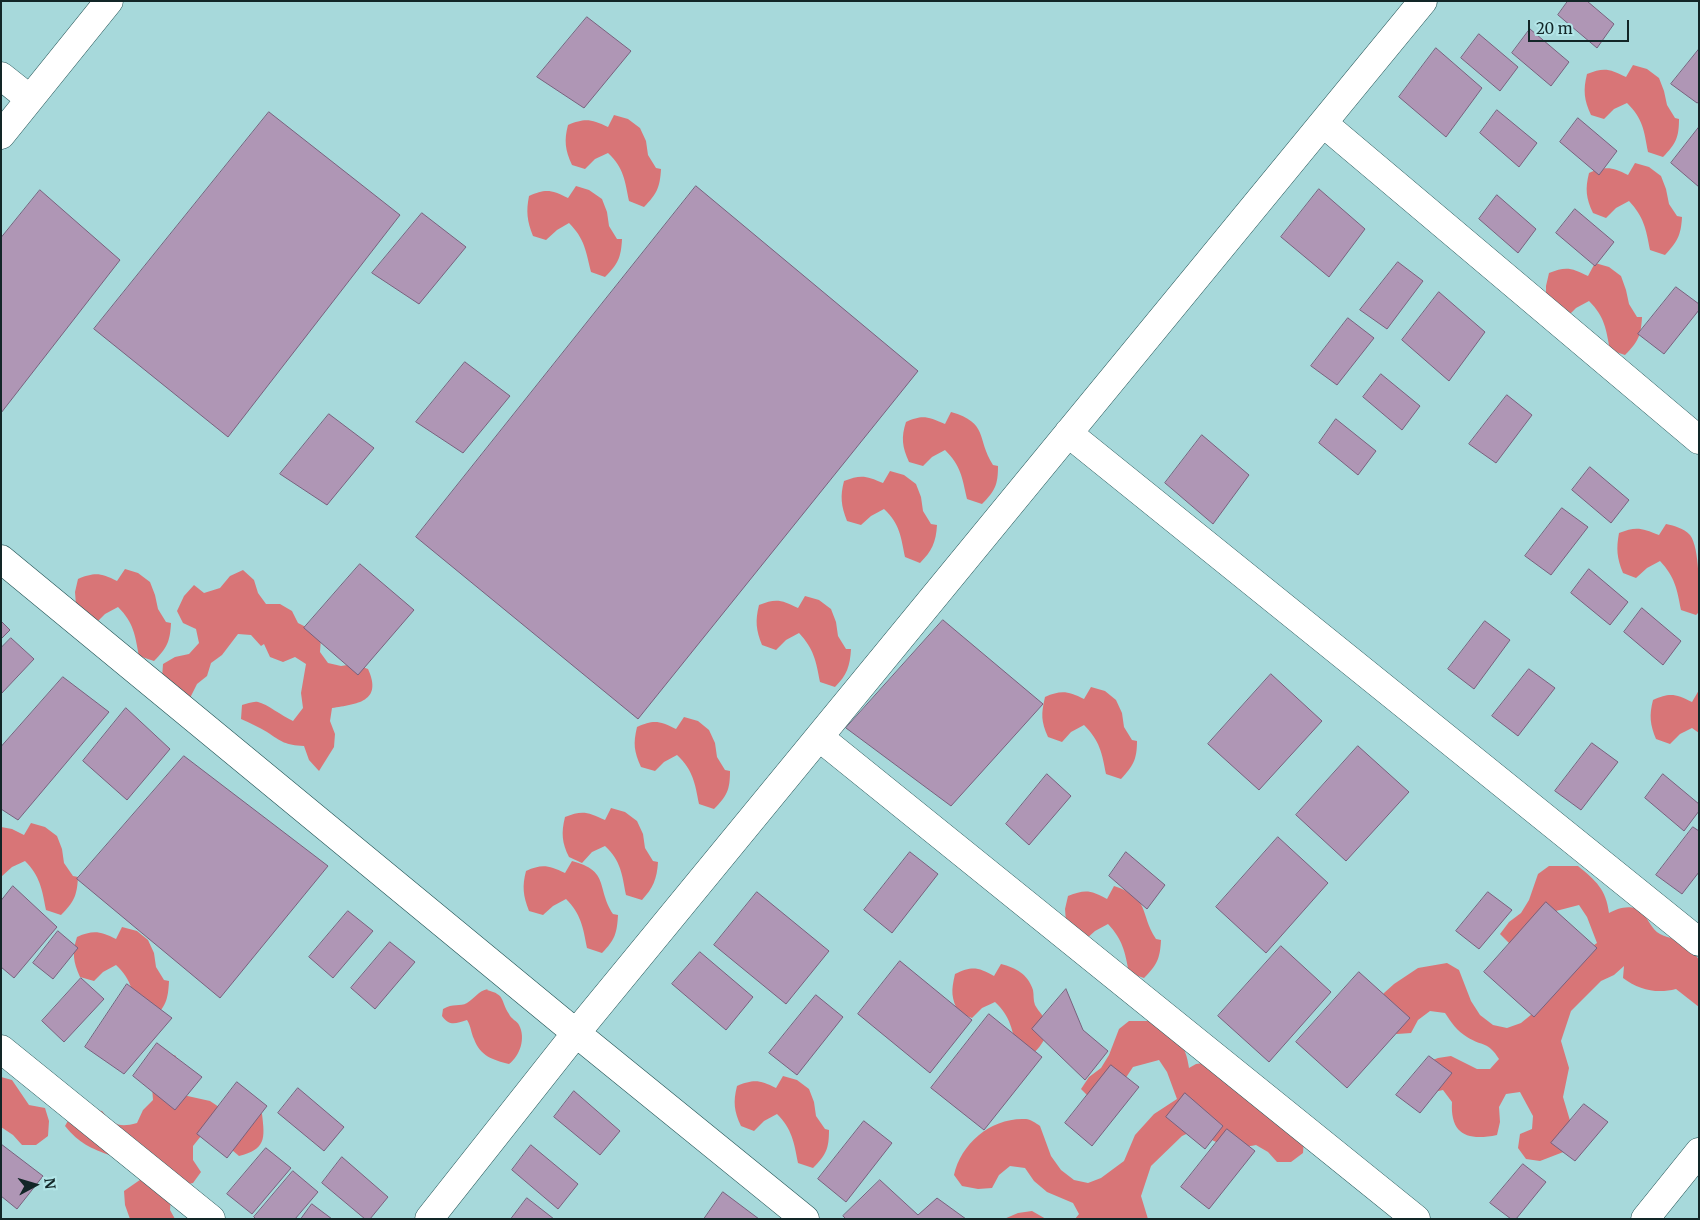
<!DOCTYPE html>
<html>
<head>
<meta charset="utf-8">
<style>
	body { margin:0 }
	#map { position:relative; width:1700px; height:1220px; overflow:hidden; background:#a7d9db; font-family:Merriweather,serif }
	canvas { display:block }
	.frame { position:absolute; inset:0; border:2px solid #122627; pointer-events:none }
	.north { position:absolute; left:10px; top:1160px; width:50px; height:50px; -webkit-text-stroke:4px #b3e6e8; paint-order:stroke; rotate:84deg; font-size:14px; font-weight:700; line-height:20px; text-align:center; color:#122627 }
	.north::after { content:''; display:block; margin:auto; width:18px; height:22px; background:#122627; clip-path:polygon(50% 0,100% 100%,50% 72%,0 100%) }
	.scale { position:absolute; left:1528px; top:20px; width:101px; height:22px; box-sizing:border-box; border:2px solid #122627; border-top:0; padding-left:6px; font-size:15px; line-height:18px; white-space:nowrap; color:#122627; -webkit-text-stroke:4px #b3e6e8; paint-order:stroke }
</style>
</head>
<body>
<div id="map">
<canvas width="1700" height="1220"></canvas>
<div class="frame"></div>
<div class="north">N</div>
<div class="scale">20 m</div>
</div>
<script>
const c = document.querySelector('canvas').getContext('2d');
c.lineJoin = 'round';
function fill(path, color) { c.fillStyle = color; c.fill(path, 'evenodd'); }
function strokePath(path, color, width, dash) { c.strokeStyle = color; c.lineWidth = width; c.lineCap = dash ? 'butt' : 'round'; c.setLineDash(dash || []); c.stroke(path); }
fill(new Path2D(`
	M1633 65 1647 69 1659 78 1664 91 1667 105 1675 118 1679 119C1679 137 1676 144 1663 157L1648 152C1644 130 1643 119 1627 103L1614 109 1604 119 1591 115C1584 100 1583 90 1587 74 1604 67 1610 69 1626 77Z
	M614 115 628 119 640 128 646 141 648 155 656 168 661 169C660 187 657 194 644 207L629 201C625 181 624 168 608 153L595 159 585 169 572 165C565 150 564 140 568 125 585 118 591 119 608 127Z
	M1635 163 1649 167 1661 176 1666 189 1669 204 1677 216 1682 217C1681 236 1677 242 1665 255L1650 250C1646 229 1644 217 1629 201L1616 208 1606 218 1593 213C1586 198 1585 189 1589 173 1606 166 1612 167 1628 175Z
	M576 186 589 190 602 199 607 212 609 226 617 239H622C621 258 618 264 605 277L591 272C586 252 585 239 569 223L557 230 546 240 533 236C527 221 526 211 529 196 546 188 552 190 568 198Z
	M1595 263 1609 267 1621 276 1626 290 1629 304 1637 317H1642C1641 336 1638 342 1625 355L1610 350C1606 329 1605 317 1589 301L1576 308 1566 318 1546 299V286L1549 273C1566 266 1572 268 1588 276Z
	M951 412C989 423 976 438 993 465L998 466C998 485 995 491 982 504L967 499C962 477 961 466 945 450L932 457 923 466 909 462C902 447 901 437 906 422 923 414 928 417 945 424Z
	M890 471 904 475 916 484 921 497 923 511 931 524 937 525C936 542 932 551 920 563L905 557C901 537 900 524 884 509L871 516 861 525 847 521C841 506 840 496 844 481 861 474 867 476 883 483Z
	M1666 524C1675 526 1683 528 1690 535 1700 548 1699 593 1699 612L1696 615 1681 610C1677 589 1675 577 1660 561L1647 568 1636 578 1623 573C1617 558 1616 549 1619 533 1636 526 1642 528 1659 535Z
	M125 569 138 573 150 582 155 595 158 609 166 622 171 623C170 642 167 648 154 661L139 656C135 635 134 623 118 607L105 614 95 624 76 605 75 592 78 579C95 572 101 573 117 581Z
	M243 570 254 580 258 593 266 604H280L292 611 298 623 310 629 321 638 320 652 328 663 341 666 354 664 368 669C383 702 357 704 332 708L330 721 335 734 334 747 319 771 309 760 304 746C285 745 282 742 267 732 259 727 250 723 241 719L242 705C247 704 253 701 258 702 267 704 282 716 293 721L303 708 301 693 306 664 295 657 283 662 270 657 264 644 261 646 251 635 238 634 222 655 211 663 207 676 197 684 191 696 192 709 162 678 163 664 175 657 189 654 199 643 196 629 183 623 177 611 184 596 194 585 204 593 220 588 230 576Z
	M805 596 819 600 831 609 836 622 838 636 846 649H851C850 666 847 675 835 687L820 682C816 661 814 649 799 633L786 640 776 650 762 645C756 630 755 621 759 605 776 598 782 600 798 608Z
	M1091 687 1105 691 1116 700 1122 713 1124 727 1132 740 1137 741C1137 760 1133 766 1121 779L1106 774C1102 753 1100 741 1084 725L1071 732 1062 742 1048 737C1041 721 1041 714 1045 697 1061 690 1068 691 1084 699Z
	M1699 690V733L1692 728 1680 734 1670 744 1656 739C1650 725 1649 715 1653 700 1670 692 1676 694 1692 702Z
	M684 717 698 721 709 730 715 743 717 757 725 770 730 771C730 790 727 796 714 809L699 804C695 783 693 770 677 755L664 762 655 771 641 767C634 751 633 744 637 727 654 719 660 721 676 729Z
	M611 808 625 812 637 821 643 834 645 848 653 861 658 862C657 879 653 888 642 900L626 895C622 874 621 861 605 846L592 852 582 863 569 857C562 843 561 833 565 817 582 810 588 812 605 820Z
	M31 823 45 827 57 836 62 849 64 863 73 876 78 877C77 896 74 902 61 915L46 910C42 889 40 876 25 861L12 867 1 877V827L12 829 24 835Z
	M572 861C610 871 596 887 613 914L618 915C617 933 615 940 602 953L587 948C583 927 581 914 566 899L553 906 543 915 529 911C523 896 522 886 526 871 542 864 548 865 565 873Z
	M1549 866H1578C1596 881 1606 889 1609 913 1618 908 1633 903 1642 913 1649 919 1651 929 1660 934 1668 938 1679 940 1687 942L1699 960V1007L1676 989C1657 994 1639 990 1623 978L1624 966 1614 975 1601 981 1571 1011 1561 1041 1569 1068 1563 1097 1571 1124 1566 1151 1540 1161 1526 1159 1518 1148 1520 1134 1532 1129 1533 1116 1520 1092 1506 1094 1499 1107 1500 1122 1497 1135C1468 1141 1450 1135 1452 1102L1443 1090 1429 1093 1425 1063 1438 1058 1451 1056 1477 1069H1490L1499 1059C1488 1041 1483 1047 1467 1037 1457 1031 1451 1022 1445 1013L1430 1011 1418 1020 1411 1033 1397 1034 1381 1031 1377 1006 1384 993 1394 984 1418 968 1447 963 1459 970 1471 1001 1480 1015 1493 1025 1507 1028 1521 1023 1543 1005 1574 959 1597 943 1587 917 1579 905 1552 912 1510 944 1500 934 1509 922 1521 913 1529 900 1538 874Z
	M1114 886C1151 898 1139 913 1156 939L1161 940C1160 959 1157 965 1144 978L1129 973C1125 952 1123 940 1108 924L1095 931 1085 940 1066 922 1065 909 1068 896C1085 889 1091 890 1107 899Z
	M122 927 137 931 148 940 154 953 156 967 164 980 169 981C168 1000 166 1006 153 1019L138 1014C133 993 132 980 116 965L103 972 94 981 80 977C73 962 72 952 77 937 93 930 100 931 116 939Z
	M1001 964C1016 968 1028 974 1033 990 1034 995 1033 1000 1035 1005 1037 1009 1040 1012 1042 1015 1052 1033 1044 1043 1031 1056L1017 1050C1012 1030 1011 1017 995 1002L982 1008 972 1018 959 1013C951 998 951 991 955 974 972 966 978 967 994 976Z
	M488 989 487 990C506 995 500 1000 509 1014 511 1019 517 1021 519 1025 526 1038 520 1056 509 1064 493 1060 480 1056 474 1039 471 1033 471 1026 467 1020 456 1023 450 1027 442 1016L443 1009C453 1003 460 1007 467 1003 475 998 478 991 488 989Z
	M1129 1021H1159C1176 1036 1186 1044 1189 1068L1196 1064 1210 1062 1304 1139 1303 1153 1291 1162H1277L1268 1152 1256 1145C1243 1148 1230 1147 1216 1142 1209 1139 1203 1133 1195 1130L1182 1136 1151 1166 1141 1196 1148 1219H1075L1079 1214 1073 1203 1047 1192 1034 1181 1025 1168 1010 1166 999 1175 992 1188 978 1189 962 1186 954 1175C961 1143 992 1117 1026 1119 1030 1119 1036 1123 1040 1126L1051 1156 1061 1170 1074 1180 1088 1183 1101 1178 1124 1161 1135 1135 1154 1114 1177 1099 1167 1072 1159 1060 1133 1067 1117 1091 1091 1099 1081 1089 1089 1077 1101 1068 1109 1055 1119 1029Z
	M163 1051 176 1056 177 1071 183 1095 210 1101 222 1109 250 1106 262 1114C265 1139 266 1149 239 1156L217 1137 201 1136 193 1146V1160L201 1172 193 1183 180 1186 171 1197 170 1210 175 1219H130L125 1205 124 1191 147 1175C136 1169 124 1160 112 1156 90 1148 80 1144 65 1126L73 1112 88 1109 102 1111C114 1125 119 1128 137 1123L143 1110 153 1100 152 1086Z
	M783 1076 797 1080 809 1089 814 1102 816 1116 825 1129 829 1130C829 1149 826 1155 813 1168L798 1163C794 1142 792 1129 777 1114L764 1121 754 1131 741 1126C734 1111 733 1102 737 1086 754 1079 760 1080 776 1088Z
	M1 1077 12 1080 29 1105 45 1108 49 1121 48 1136 36 1145H22L13 1135 1 1127Z
	M1032 1211 1046 1219H1004L1018 1213Z`), '#d87577');
const building = new Path2D(`
	M1568 1H1587L1614 24 1597 48 1558 15Z
	M587 17 631 51 584 108 537 77Z
	M1530 29 1569 62 1551 86 1512 53Z
	M1479 34 1518 67 1500 91 1461 58Z
	M1436 48 1482 88 1446 137 1399 97Z
	M1699 49V102L1697 103 1671 84Z
	M1497 110 1537 143 1519 167 1480 133Z
	M269 112 400 215 228 437 94 329Z
	M1578 118 1617 151 1599 175 1560 142Z
	M1699 127V187L1671 163Z
	M696 186 918 371 638 719 416 537Z
	M1319 189 1365 229 1329 277 1281 237Z
	M40 190 120 260 1 413V238Z
	M1497 195 1536 229 1518 253 1479 219Z
	M1575 209 1614 242 1595 266 1556 233Z
	M422 213 466 247 419 304 372 273Z
	M1398 262 1423 281 1387 329 1360 310Z
	M1676 287 1699 304V310L1664 354 1638 334Z
	M1439 292 1485 332 1449 381 1402 340Z
	M1348 318 1374 338 1337 385 1311 366Z
	M465 362 510 396 463 453 416 422Z
	M1381 374 1420 406 1402 430 1363 397Z
	M1507 395 1532 415 1496 463 1469 444Z
	M329 414 374 448 327 505 280 474Z
	M1336 419 1376 451 1358 475 1319 443Z
	M1202 435 1249 475 1213 524 1165 483Z
	M1590 467 1629 500 1611 523 1572 490Z
	M1562 508 1588 527 1551 575 1525 556Z
	M360 564 414 610 358 675 304 628Z
	M1589 569 1628 602 1610 625 1571 593Z
	M1642 608 1681 641 1663 665 1624 632Z
	M943 620 1043 704 951 806 846 728Z
	M1 621 10 630 1 639Z
	M1485 621 1510 640 1474 689 1448 669Z
	M11 638 34 659 1 694V648Z
	M1529 669 1555 688 1518 736 1492 716Z
	M1271 674 1322 721 1259 790 1208 744Z
	M63 677 109 712 18 820 1 809V747Z
	M126 708 170 749 127 800 83 761Z
	M1592 743 1618 762 1581 810 1555 791Z
	M1358 746 1409 792 1346 861 1296 815Z
	M184 756 328 866 220 998 77 879Z
	M1047 774 1071 796 1029 845 1006 824Z
	M1663 774 1699 804V811L1684 831 1645 798Z
	M1693 827 1699 831V872L1682 894 1656 875Z
	M1278 837 1328 883 1266 953 1216 907Z
	M910 852 938 874 892 933 864 910Z
	M1126 852 1165 885 1147 909 1109 876Z
	M13 886 57 927 14 978 1 967V901Z
	M757 892 829 951 786 1004 714 945Z
	M1488 892 1512 910 1479 949 1456 931Z
	M1546 902 1597 948 1534 1017 1484 972Z
	M348 911 373 931 333 978 309 957Z
	M58 931 78 948 53 979 33 963Z
	M390 942 415 962 375 1009 351 988Z
	M1281 946 1331 992 1269 1062 1218 1016Z
	M700 952 753 997 726 1030 672 984Z
	M900 961 972 1020 930 1073 858 1014Z
	M1359 972 1410 1018 1347 1088 1296 1042Z
	M81 978 104 999 64 1042 42 1021Z
	M127 984 172 1018 124 1074 85 1047Z
	M1066 989 1083 1030 1108 1051 1085 1080 1032 1029Z
	M816 995 843 1017 797 1075 769 1053Z
	M989 1014 1042 1057 984 1130 931 1088Z
	M157 1043 202 1077 175 1110 133 1076Z
	M1429 1056 1452 1073 1420 1113 1396 1095Z
	M1111 1065 1139 1087 1092 1146 1065 1123Z
	M237 1082 267 1106 227 1158 197 1134Z
	M298 1088 344 1127 324 1151 278 1113Z
	M574 1091 620 1131 600 1155 554 1117Z
	M1185 1093 1223 1126 1205 1149 1166 1117Z
	M1584 1104 1608 1122 1575 1161 1551 1143Z
	M864 1121 892 1143 846 1202 818 1179Z
	M1227 1129 1255 1151 1209 1209 1181 1187Z
	M1 1144 43 1176 17 1209 1 1196Z
	M531 1145 578 1184 558 1209 512 1170Z
	M266 1148 291 1168 252 1214 227 1194Z
	M342 1157 388 1197 370 1219H365L322 1183Z
	M1523 1164 1546 1182 1516 1219H1511L1490 1203Z
	M293 1171 318 1192 295 1219H256L254 1217Z
	M880 1180 918 1215 937 1198 966 1219H846L843 1216Z
	M723 1192 759 1219H704Z
	M527 1198 554 1219H511Z
	M312 1204 332 1219H301Z`);
fill(building, '#af96b5');
strokePath(building, '#78617d', 1);
const minor = new Path2D(`
	M1 76 30 99
	M1323 123 1699 440
	M1 135 109 1
	M1068 433 1699 942
	M1 559 576 1033 805 1219
	M819 737 1416 1219
	M1 1049 211 1219
	M429 1219 576 1033 1423 1
	M1645 1219 1699 1152`);
strokePath(minor, '#205153', 29);
strokePath(minor, '#fff', 28);
</script>
</body>
</html>
